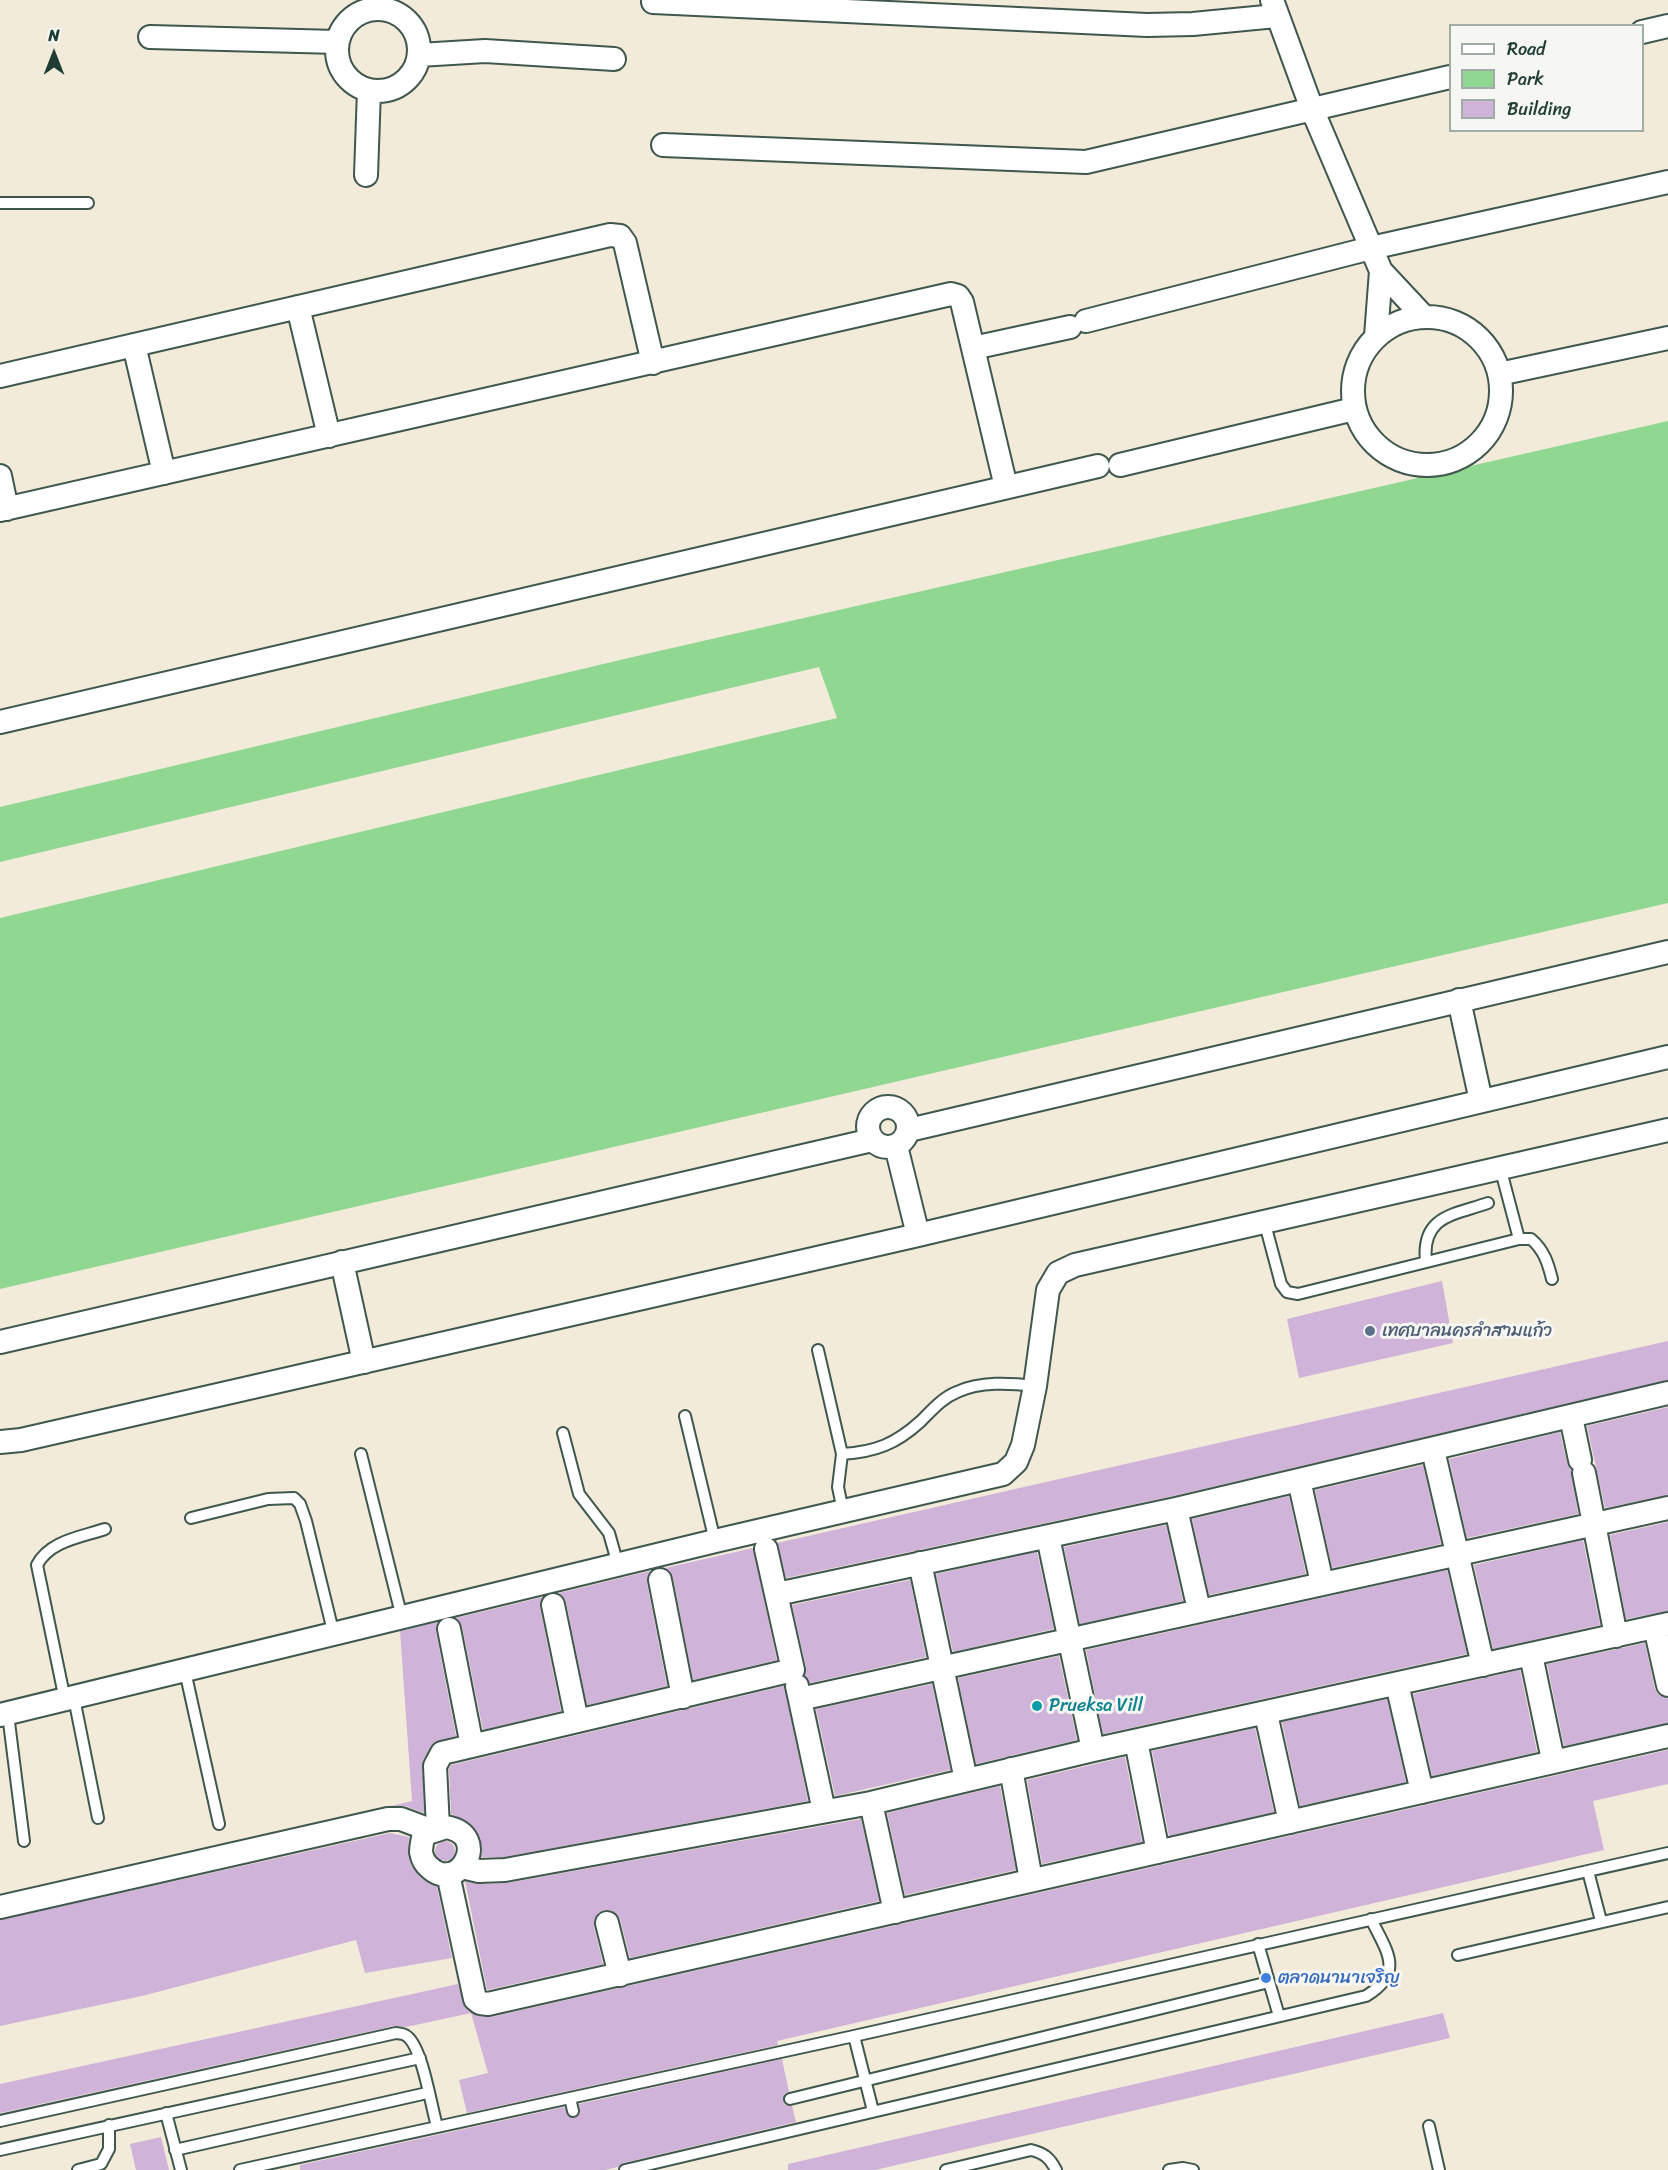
<!DOCTYPE html>
<html>
<head>
<meta charset="utf-8">
<style>
	body { margin:0 }
	#map { position:relative; width:1668px; height:2170px; overflow:hidden; background:#f2ebda; font-family:Sriracha,sans-serif }
	canvas { display:block }
	.legend { position:absolute; left:1449px; top:24px; width:195px; height:108px; box-sizing:border-box; background:#f6f6f2; border:2px solid #a0aca6; margin:0; padding:8px 10px; list-style:none; font-size:18px; color:#1f3d34 }
	.legend li { display:flex; align-items:center; gap:12px; height:30px }
	.legend b { width:30px; border:2px solid #a0aca6 }
	.north { position:absolute; left:24px; top:24px; width:60px; height:60px; -webkit-text-stroke:4px #f6f6f2; paint-order:stroke; rotate:0deg; font-size:16px; font-weight:700; line-height:24px; text-align:center; color:#1f3d34 }
	.north::after { content:''; display:block; margin:auto; width:21px; height:27px; background:#1f3d34; clip-path:polygon(50% 0,100% 100%,50% 72%,0 100%) }
</style>
</head>
<body>
<div id="map">
<canvas width="1668" height="2170"></canvas>
<ul class="legend">
<li><b style="height:8px;background:#fff"></b>Road</li>
<li><b style="height:16px;background:#90d791"></b>Park</li>
<li><b style="height:16px;background:#d0b3d9"></b>Building</li>
</ul>
<div class="north">N</div>
</div>
<script>
const c = document.querySelector('canvas').getContext('2d');
c.lineJoin = 'round';
function fill(path, color) { c.fillStyle = color; c.fill(path, 'evenodd'); }
function strokePath(path, color, width, dash) { c.strokeStyle = color; c.lineWidth = width; c.lineCap = dash ? 'butt' : 'round'; c.setLineDash(dash || []); c.stroke(path); }
function drawText(font, color, halo, rows, align = 'center') {
  c.font = font + ' Sriracha,"Playpen Sans Thai",sans-serif'; c.lineWidth = 6; c.setLineDash([]); c.textBaseline = 'middle'; c.strokeStyle = halo; c.fillStyle = color; for (const [text, x, y, turn = 0] of rows) {
    c.save(); c.translate(x, y); c.rotate((+turn || 0) * Math.PI / 180); c.textAlign = isNaN(turn) ? turn : align; if (halo) c.strokeText(text, 0, 0); c.fillText(text, 0, 0); c.restore();
  }
}
fill(new Path2D(`
	M1668 421V903L0 1289V918L837 718 819 667 0 862V807L637 656Z`), '#90d791');
fill(new Path2D(`
	M1442 1281 1453 1343 1299 1378 1287 1319Z
	M1668 1341V1380L1173 1496 786 1578 777 1543Z
	M1668 1407V1495L1605 1508 1587 1426Z
	M1560 1432 1567 1463 1571 1470 1578 1514 1467 1538 1449 1459Z
	M1423 1465 1441 1544 1332 1568 1315 1490Z
	M1289 1496 1306 1574 1209 1595 1192 1519Z
	M1668 1522V1611L1626 1619 1610 1535Z
	M1166 1525 1183 1601 1080 1624 1064 1547Z
	M1583 1540 1600 1625 1493 1649 1474 1565Z
	M753 1548 777 1660 693 1680 673 1577 665 1568Z
	M1037 1552 1054 1629 953 1652 936 1574Z
	M1447 1570 1467 1654 1103 1734 1086 1650Z
	M650 1571 647 1583 667 1686 587 1705 566 1602 559 1593Z
	M910 1580 926 1657 810 1683 805 1676 806 1667 792 1605Z
	M543 1597 540 1608 561 1711 483 1730 462 1626 456 1618Z
	M438 1622 436 1632 456 1736 434 1742 423 1760 424 1813 405 1806H391L412 1801 400 1631Z
	M1645 1643 1655 1689 1659 1695 1668 1698V1723L1564 1746 1547 1664Z
	M1059 1656 1077 1740 976 1764 958 1678Z
	M1520 1670 1537 1752 1432 1776 1413 1694Z
	M932 1684 950 1770 835 1796 816 1709Z
	M784 1686 808 1801 504 1857H481L482 1848 477 1832 465 1820 451 1814 449 1769 451 1765Z
	M1387 1699 1406 1782 1300 1806 1282 1722Z
	M1255 1728 1274 1812 1169 1836 1152 1751Z
	M1668 1750V1784L1593 1801 1604 1850 777 2041 778 2045 467 2113 459 2080 488 2073 471 2013 406 2027 394 2026 0 2113V2084L458 1984 467 2010 478 2016 491 2017Z
	M1125 1757 1142 1842 1042 1864 1027 1780Z
	M1000 1786 1016 1870 905 1895 887 1813Z
	M861 1819 879 1901 630 1958 620 1919 611 1910H604L597 1914 594 1926 603 1964 487 1990 465 1881 480 1884 507 1883Z
	M390 1833 409 1837 408 1852 412 1867 421 1878 437 1887 452 1958 365 1973 356 1940 142 1996 0 2026V1920Z
	M435 1851a10 10 0 1 1 20 0a10 10 0 1 1-20 0Z
	M1443 2013 1450 2038 875 2170H788V2164Z
	M782 2059 789 2092 784 2094 783 2100 785 2105 792 2106 796 2122 623 2163 618 2167 605 2170H300V2165L564 2107 568 2116 575 2118 580 2113 579 2104Z
	M161 2137 169 2170H136L130 2144Z`), '#d0b3d9');
const lane = new Path2D(`
	M0 203H88
	M1500 1167 1519 1239H1531C1544 1250 1548 1263 1552 1279
	M1265 1224 1281 1284 1287 1292 1298 1294 1519 1239
	M1426 1262C1421 1216 1453 1215 1488 1203
	M818 1350 842 1454
	M685 1416 715 1541
	M563 1433 579 1494 609 1533 618 1565
	M361 1454 402 1618
	M843 1511 838 1487 842 1454C875 1452 896 1444 921 1421 932 1410 942 1398 957 1392 980 1381 1010 1383 1035 1386
	M191 1518 268 1499 294 1498 300 1504 306 1521 334 1635
	M185 1671 219 1824
	M74 1698 98 1818
	M65 1700 37 1565C49 1541 81 1537 105 1529
	M8 1714 24 1841
	M1588 1871 1601 1921
	M1258 1944 1279 2016
	M1458 1955 1668 1907
	M854 2036 873 2111
	M570 2098 573 2111
	M790 2099 1269 1982
	M166 2113 181 2170
	M0 2121 396 2033C397 2033 404 2034 405 2035 422 2043 431 2107 437 2126
	M1429 2126 1439 2170
	M0 2150 420 2058
	M175 2150 427 2093
	M78 2170 101 2164 109 2149V2125
	M240 2170 854 2036 1668 1853
	M625 2170 1366 1996C1405 1972 1387 1952 1371 1919
	M946 2170 1031 2150C1044 2153 1050 2158 1056 2170
	M1169 2170 1183 2168 1193 2170`);
const street = new Path2D(`
	M1272 0 1312 109 1381 271 1424 317
	M653 2 1147 25 1193 24 1276 16
	M337 50a41 41 0 1 1 82 0a41 41 0 1 1-82 0Z
	M1642 32 1668 26
	M150 37 337 42
	M419 55 485 51 614 59
	M663 145 1086 162 1450 77
	M366 175 369 90
	M298 307 329 436
	M1353 391a74 74 0 1 1 148 0a74 74 0 1 1-148 0Z
	M1086 321 1371 248 1668 182
	M1376 336 1381 271
	M134 345 164 473
	M973 348 1070 327
	M1499 374 1668 338
	M0 376 610 235 620 236 625 243 653 363
	M1120 465 1354 409
	M0 476 7 509
	M0 510 951 294 958 296 962 302 1006 487
	M0 722 1098 466
	M1459 1000 1481 1101
	M868 1127a20 20 0 1 1 40 0a20 20 0 1 1-40 0Z
	M909 1130 1668 952
	M896 1146 918 1235
	M342 1262 364 1362
	M0 1342 872 1140
	M1571 1417 1580 1460
	M0 1442 21 1440 918 1235 1668 1057
	M1433 1450 1483 1665
	M1584 1473 1616 1636
	M1299 1480 1322 1583
	M1176 1509 1199 1610
	M1048 1537 1093 1750
	M920 1563 966 1780
	M660 1580 683 1697
	M777 1594 1176 1509 1668 1393
	M553 1605 577 1721
	M1655 1627 1668 1685
	M449 1629 472 1746
	M1531 1655 1553 1760
	M1397 1684 1422 1792
	M797 1686 824 1811
	M800 1699 1668 1508
	M1266 1714 1290 1822
	M0 1715 715 1541 1003 1474 1016 1462 1023 1445 1035 1386 1048 1290 1058 1273 1075 1265 1668 1130
	M1136 1741 1158 1852
	M1011 1769 1031 1880
	M871 1803 895 1912
	M446 1827C492 1835 459 1894 430 1868 425 1864 422 1858 421 1852 421 1844 424 1835 425 1828L431 1832Z
	M438 1828 435 1766 442 1753 793 1670 766 1549
	M462 1867 479 1871 505 1870 871 1803 1093 1750 1668 1624
	M448 1874 475 1999 480 2003 488 2004 1668 1736
	M0 1907 388 1819H401L425 1828
	M607 1923 620 1975`);
strokePath(lane, '#3f574d', 14);
strokePath(street, '#3f574d', 26);
strokePath(lane, '#fff', 10);
strokePath(street, '#fff', 22);
for (const [x, y, r, color] of [
	[1370,1331,6,"#5c6f8a"],
	[1037,1706,6,"#0f9aa8"],
	[1266,1978,6,"#3f7fe0"]
]) { const dot = new Path2D(); dot.arc(x, y, r, 0, 2 * Math.PI); c.fillStyle = color; c.fill(dot); strokePath(dot, '#f6f6f2', 2); }
drawText('18px', '#4e5e75', '#f6f6f2', [
	["เทศบาลนครลำสามแก้ว",1382,1331]
], 'left');
drawText('18px', '#0d838f', '#f6f6f2', [
	["Prueksa Vill",1049,1706]
], 'left');
drawText('18px', '#366cbe', '#f6f6f2', [
	["ตลาดนานาเจริญ",1278,1978]
], 'left');
</script>
</body>
</html>
